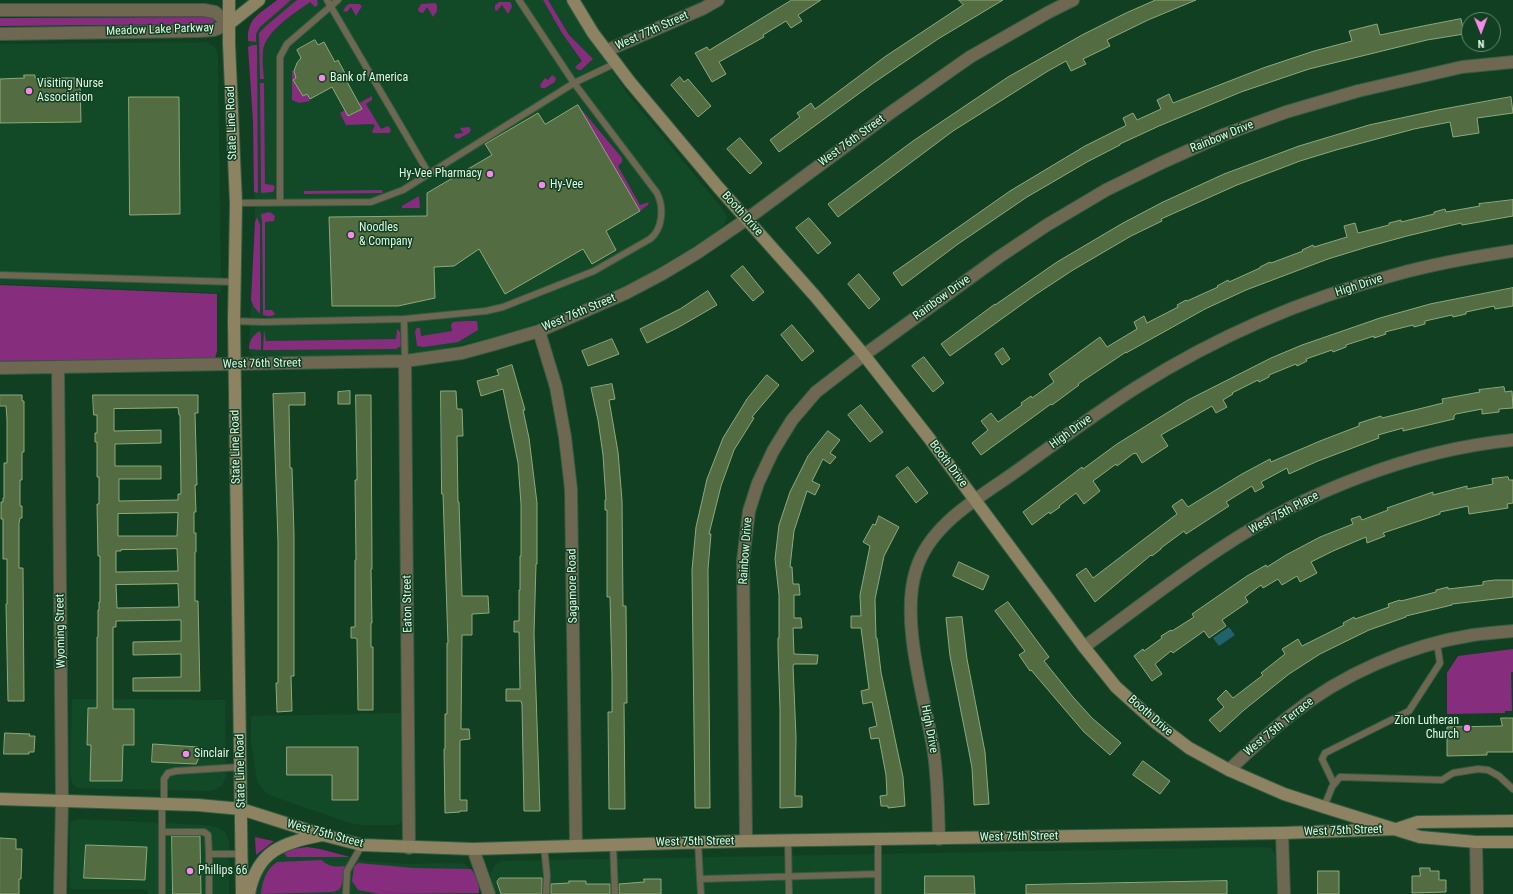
<!DOCTYPE html>
<html>
<head>
<meta charset="utf-8">
<style>
	body { margin:0 }
	#map { position:relative; width:1513px; height:894px; overflow:hidden; background:#113f22; font-family:"Roboto Condensed",sans-serif }
	canvas { display:block }
	.north { position:absolute; left:1461px; top:12px; width:40px; height:40px; box-sizing:border-box; background:#113f22; border:1px solid #638970; border-radius:50%; rotate:179deg; font-size:11px; font-weight:700; line-height:16px; text-align:center; color:#dff8e5 }
	.north::after { content:''; display:block; margin:auto; width:14px; height:18px; background:#f888e9; clip-path:polygon(50% 0,100% 100%,50% 72%,0 100%) }
</style>
</head>
<body>
<div id="map">
<canvas width="1513" height="894"></canvas>
<div class="north">N</div>
</div>
<script>
const c = document.querySelector('canvas').getContext('2d');
c.lineJoin = 'round';
function fill(path, color) { c.fillStyle = color; c.fill(path, 'evenodd'); }
function strokePath(path, color, width, dash) { c.strokeStyle = color; c.lineWidth = width; c.lineCap = dash ? 'butt' : 'round'; c.setLineDash(dash || []); c.stroke(path); }
function drawText(font, color, halo, rows, align = 'center') {
  c.font = font + ' "Roboto Condensed",sans-serif'; c.lineWidth = 3; c.setLineDash([]); c.textBaseline = 'middle'; c.strokeStyle = halo; c.fillStyle = color; for (const [text, x, y, turn = 0] of rows) {
    c.save(); c.translate(x, y); c.rotate((+turn || 0) * Math.PI / 180); c.textAlign = isNaN(turn) ? turn : align; if (halo) c.strokeText(text, 0, 0); c.fillText(text, 0, 0); c.restore();
  }
}
fill(new Path2D(`
	M277 0H565L627 93 721 207 727 217 724 225 714 234 648 274 577 308 508 334 437 350 379 356 254 357 249 352V349L255 222 253 121 248 33 250 25 257 15Z
	M206 42 214 46 218 54 221 293 0 284V44Z
	M72 699 225 700 226 776 222 786 211 791 77 788 72 783 70 771Z
	M402 713 404 816 402 821 397 825H361L350 823 272 796 265 792 257 782 251 741V718L253 716Z
	M78 819 204 825 216 827 225 832 229 841V894H148V889H70V822Z
	M307 847 320 849 364 861 408 864 454 863 465 864 470 869 479 894H255L263 873 269 862 289 851Z
	M1260 847 1271 848 1276 856 1277 894H496L491 880V872L495 865 501 861Z`), '#124927');
fill(new Path2D(`
	M277 0H291L260 27 256 34V42L248 41C247 16 261 14 277 0Z
	M297 0H317L318 5 315 7 310 2C295 13 265 31 263 51 262 60 263 70 264 79H260L259 33 267 25Z
	M543 0H548L569 35 593 59 581 70H578L575 67 582 61 562 33Z
	M499 2H509L511 3 512 7 508 14 502 5 497 11 495 10V5Z
	M435 3 437 5V11L433 17 427 7 423 13 419 12 418 9 421 4Z
	M349 4H359L362 6 356 16 351 7 347 12 343 11 346 6Z
	M212 17 215 21 211 24 0 26V18Z
	M253 45H257L258 193 254 192 253 121 248 47Z
	M292 71H294L297 78 293 80 303 96 307 94 310 101 299 103 292 100Z
	M552 75 556 78 555 82 545 88H541L540 85 545 78 548 80Z
	M260 83H264L265 184 273 185 275 187 273 192 261 193Z
	M372 96V100L366 104 381 129 388 126 390 128 391 131 389 133H373L372 131 375 126 373 124 346 125 340 113 345 110 349 116 362 109 359 103Z
	M581 110H582L622 158V162L618 166 640 205 649 202 648 205 640 211Z
	M469 127 471 130 469 133 458 139 454 137 455 134 463 133 460 128Z
	M382 190 383 193 304 194V191Z
	M419 196 420 208H402V206Z
	M270 212 275 216 274 221 265 222V310H272L275 314C273 317 267 316 263 315L262 222 261 214Z
	M257 217 260 225V314L254 307 251 300 255 222Z
	M0 285 217 294V351L215 358 210 359 0 361Z
	M467 321H477L478 330 458 342 424 347 417 346 415 331 417 328H420L421 336 452 331 451 325 453 322Z
	M397 329 400 332 401 346 396 349 263 350 264 330 266 341 396 339Z
	M260 331 261 335V350L249 349C249 341 253 335 260 331Z
	M1513 649V672H1511L1512 711H1505V713L1447 714V673L1458 656Z
	M255 837 273 841H274L256 855Z
	M307 847 320 849 350 857H287L284 853 293 849Z
	M322 860C328 867 337 867 345 866 342 874 344 884 339 890L333 892 261 894C262 882 266 869 277 862Z
	M358 863 414 868 471 869C476 874 480 885 479 893L379 894 358 890 352 881 354 867Z`), '#862d7d');
fill(new Path2D(`
	M1229 627 1235 635 1219 646 1213 638Z`), '#20626e');
const building = new Path2D(`
	M792 0H821L798 15 802 21 791 28 786 21 763 35 764 37 719 62 726 74 712 82 695 53 707 47 709 50Z
	M959 0H1003L938 39 872 84 779 152 770 140 800 117 797 113 811 103 815 109 886 56 960 7 963 5Z
	M1156 0H1196L1148 20 1107 40 1110 46 1083 59 1086 64 1071 71 1066 61 1048 71 953 131 838 217 828 204 913 141 1008 77 1082 35 1126 13Z
	M1461 19 1464 34 1427 40 1309 69 1241 92 1159 126 1120 144V145L1087 162 1027 197 958 244 902 286 893 273 1010 191 1085 146 1125 126 1126 125 1123 118 1133 113 1137 120 1161 109 1157 100 1169 94 1173 103 1263 68 1314 51 1352 41 1349 31 1377 24 1380 35 1423 26Z
	M315 40 318 45 324 42 335 62 338 60 348 79 346 80 362 109 348 116 332 87 310 99 307 94 303 96 293 80 296 78 294 71 297 63 301 58 297 50Z
	M24 75H35V78H80L81 122 0 123V79L24 78Z
	M680 77 684 82 688 79 711 106 698 117 671 85Z
	M129 97H179L180 214 130 215Z
	M1511 97 1513 113 1477 118 1479 133 1453 137 1450 122 1414 129 1336 150 1300 161 1237 185 1161 219 1162 221 1131 236 1073 270 1035 295 950 356 941 344 995 304V305L1057 262 1123 223 1163 202 1224 174 1299 146 1369 125 1438 110Z
	M578 105 640 211 606 231 616 250 592 264 583 249 505 294 479 249 454 266 434 267 435 298 398 306H332L329 217 427 216V193L492 155 485 144 538 113 545 124Z
	M740 138 762 163 750 174 727 149Z
	M1513 200V216L1462 225 1461 223 1407 236 1367 247 1328 259 1246 290 1205 309 1126 353V352L1078 384 1079 385 1052 405 1051 404 981 455 972 443 988 430 981 421 991 413 998 422 1022 405 1021 403 1031 396 1032 398 1054 382 1049 374 1100 337 1107 347 1137 329 1134 322 1144 316 1147 323 1178 307 1177 305 1186 300 1187 301 1218 287 1217 286 1228 280 1229 282 1260 268V267L1270 262 1271 263 1303 251 1302 250 1313 245 1314 247 1347 237 1344 226 1355 223 1358 233 1389 225V223L1401 220V222L1434 214V212L1445 209 1446 212 1480 206 1479 204Z
	M809 218 831 243 818 254 796 228Z
	M743 266 764 292 753 301 731 276Z
	M859 274 880 299 869 309 848 284Z
	M1513 288V306L1495 309 1494 306 1466 312V314L1453 317 1452 315 1425 321V324L1414 327 1413 325 1385 332 1386 334 1374 338V336L1346 345V347L1333 352 1332 350 1306 359 1307 361 1297 366 1296 364 1269 375V377L1259 382 1258 380 1232 393 1233 394 1223 400 1227 407 1216 413 1212 406 1161 435 1168 446 1142 463 1136 453 1134 454V453L1117 466 1116 464 1093 481 1100 491 1084 504 1076 493 1059 506 1060 507 1050 514 1049 512 1032 525 1023 512 1082 467 1083 469 1117 444 1149 424 1188 400 1271 358 1302 345 1380 318 1430 304Z
	M708 291 717 305 679 327 647 343 640 329 680 309Z
	M792 325 814 351 802 361 781 335Z
	M612 339 619 354 588 366 582 351Z
	M1003 348 1010 359 1002 365 995 354Z
	M924 357 944 383 933 392 912 366Z
	M512 365 525 410H523L529 438 537 503V564H536L534 634 540 811H524L522 705 521 701H506V689H520L519 632H514V621H519V590H520V556H521V504L518 463 503 389 481 396 477 381 499 375 497 370Z
	M767 375 779 385 752 417 754 418 734 450 721 486 709 534H711L708 569 710 808H695L692 570 696 527 707 479 723 438 747 399Z
	M612 384 615 399 609 400 618 452 622 500 623 606H626L627 703H624L625 809H609L608 712H612V676L610 597H607V510H605V500H606L603 455 598 420 591 388Z
	M1504 387 1505 392 1512 391 1513 408 1499 409V412L1482 414V409L1456 414 1454 416V419L1403 431V428L1378 435 1379 438 1318 461 1289 474 1287 468 1261 482 1264 487 1255 492 1252 486 1226 502 1229 506 1186 534 1184 531 1161 548V549L1152 556 1151 555 1095 602 1076 575 1086 568 1093 578 1177 514 1172 506 1182 499 1188 507 1242 474 1270 459 1271 462 1320 441 1359 426V423L1381 416 1382 418 1443 403 1442 399 1480 392 1479 390Z
	M350 391V404H338V392Z
	M441 391H456L457 409H462L463 436H457L458 502H459L462 596H488L489 613 472 614V635H462L461 729H469L470 739 461 740 460 741V800H467V811H460V812L445 813 444 749H445V714H447V643H448L443 494H442Z
	M305 393V405H289L290 468H292L294 534V676H291L292 711 277 712 276 683H278V542L273 394Z
	M0 395H22V401H24V452H22V480H20V506H22V518H20L19 523V568H23L24 701H8L6 604H7V559H3V519H1V502H3V498H4V463H7V419L6 406H0Z
	M93 395H198V413H195L197 485H195L196 512H194V533H196V552H195V601H198L200 691H133V678L181 677V654L133 655V642L181 641V620L116 621V627H113V709H134V745H123L122 781H90L91 745H87L88 708H97V637H98V610H99V602H100V556H98L97 504H99V477H97V442H95V433H97V415H94ZM178 408 179 415H180L181 494H178V500L119 501V479H161V466H115V444L161 443V430L114 431V409ZM178 513 177 536H118V514ZM177 549 178 571 116 572V551H121V550ZM178 584 179 607 117 608 116 585Z
	M356 395H371L372 569H371L372 623H371V647H373V710H358L357 639 355 638H351V627H355V560H356L355 480H357V472Z
	M861 405 883 432 870 442 848 415Z
	M828 431 840 440 830 453 836 457 830 464 823 459 812 481 820 485 815 495 807 491 794 531 790 567H792L793 584H799L800 595H794V618H801L802 628H793L794 654 818 655 817 664H794L793 666 796 737 795 796H802V807L780 808V709L778 649V638H779V595L775 559 779 525 790 492 808 456Z
	M908 467 928 493 916 503 896 476Z
	M1508 477 1509 480H1513V503L1507 504 1508 508 1469 514 1468 506 1440 512V514L1383 533 1385 536 1367 543 1366 537 1333 551 1311 562 1317 573 1300 582 1297 576 1282 585 1278 579 1263 588 1261 585 1245 597 1248 602 1222 620 1226 626 1209 638 1204 631 1173 653 1171 651 1155 664 1162 674 1152 681 1134 656 1143 649 1144 651 1162 638 1161 636 1171 630 1172 631 1194 617 1192 614 1247 576 1266 565 1267 567 1286 555 1320 537 1353 524 1351 519 1360 516 1362 520 1388 510 1387 508 1433 492V495L1467 486V489L1493 484 1492 479Z
	M879 516 899 527 884 556 875 599 876 638H877L881 672 903 777 905 806 888 808V806H881L880 796 887 795 886 775 879 738 871 739 869 728 877 726 872 702 863 704 861 691 869 689 861 628H851V616H861L860 595 870 546 863 542 873 524 875 525Z
	M959 562 989 576 983 590 953 576Z
	M1495 580H1513V597L1452 604V605L1406 616V617L1369 630 1320 654 1289 674 1244 710 1220 732 1209 720 1224 707 1217 699 1226 690 1233 698 1263 675 1261 673 1285 654 1282 649 1298 639 1302 646 1344 625 1343 623 1354 617 1355 619 1389 607 1388 604 1400 600 1401 601 1436 592V590L1448 587V589L1483 585V582Z
	M1008 602 1049 657 1044 661 1073 697 1092 718 1121 743 1110 755 1084 732 1031 670 1030 671 1019 655 1025 651 995 611Z
	M962 617 967 659 985 752 989 804 974 805 972 768 969 752 950 656 946 618Z
	M1501 718H1513V752H1487V755L1447 756V727L1502 726Z
	M5 733 30 734 29 736H35L34 752H29V754H4Z
	M153 744 198 747V760L196 764 152 762Z
	M287 747H358V800H332V775H287Z
	M1143 761 1170 781 1160 794 1133 775Z
	M172 836H200L201 894H173Z
	M0 838 16 839V849H22L21 879H19V894H0Z
	M86 845 147 847 145 880 84 878Z
	M1420 868H1430V871H1439V880H1446V892L1412 893V876H1420Z
	M1318 871H1339V894H1318Z
	M925 876H974L975 894H925Z
	M500 878H542V894H501L497 882Z
	M644 879H661V894H619V884L644 882Z
	M569 881H586V884H610V894H551V884L569 883Z
	M1227 881V894H1026V885Z`);
fill(building, '#546c41');
strokePath(building, '#8ea97b', 1);
const lane = new Path2D(`
	M327 0 429 174
	M236 203 371 202 403 190 574 83 616 63
	M280 203V57L287 44 338 0
	M0 275 235 282
	M404 319 486 311 503 307 594 271 650 239C663 229 664 207 657 193L574 83 519 0
	M234 321 262 322 404 319 405 361
	M1334 784 1322 759 1325 753 1409 711 1440 663 1437 643
	M162 804V894
	M164 804V779L168 773 176 771 240 767
	M1324 807 1332 787 1340 777 1442 780 1453 773 1478 769 1488 770 1499 776 1513 789
	M162 832H204L208 835 209 854H242
	M788 840 789 894
	M698 842 700 879 878 874V839
	M613 844 615 894
	M544 846 547 876 546 894
	M878 874V894
	M700 879 701 894
	M209 894V854
	M346 894 347 871 362 845`);
const street = new Path2D(`
	M0 10H204L215 12 229 24
	M0 34 200 31 214 30 229 24
	M608 50 704 8 718 0
	M539 331 556 387 565 437 571 489 576 845
	M405 361 409 848
	M58 367 62 801 60 894
	M0 368 405 361 462 353 495 344 539 331 626 293 662 274 697 253 747 219 893 111 970 57 1049 12 1073 0
	M1084 647C1129 614 1174 579 1221 548 1305 492 1412 450 1513 440
	M1229 770C1249 751 1269 732 1291 715 1342 674 1409 645 1473 635 1486 633 1500 632 1513 631
	M1282 833 1284 894
	M939 839C938 808 938 778 933 747 924 696 900 620 916 570 930 523 981 497 1018 470 1057 442 1096 413 1137 387 1216 337 1304 299 1394 275 1433 264 1473 257 1513 251
	M746 841 743 561 749 511 758 483 773 451 792 420 816 392 864 355 999 257 1047 225 1106 190 1161 163 1223 135 1286 112 1358 91 1462 67 1513 62
	M1476 842 1477 894
	M473 849 489 894`);
const secondary = new Path2D(`
	M229 0V44L236 203 234 321 242 894
	M573 0 593 33 630 82 718 187 815 296 864 355 929 438 1084 647 1116 687 1156 723 1189 748 1229 770 1284 794 1324 807 1420 837 1476 842H1513
	M229 24 259 0
	M0 799 198 805 241 809 323 835 362 845 473 849 746 841 1282 833 1397 829 1418 822 1513 821
	M249 894C257 850 283 843 322 835`);
strokePath(lane, '#325d41', 8);
strokePath(street, '#325d41', 14);
strokePath(secondary, '#325d41', 14);
strokePath(lane, '#6e6752', 6);
strokePath(street, '#6e6752', 12);
strokePath(secondary, '#8d8362', 12);
for (const [x, y, r, color] of [
	[322,78,4,"#f888e9"],
	[29,91,4,"#f888e9"],
	[490,174,4,"#f888e9"],
	[542,185,4,"#f888e9"],
	[351,235,4,"#f888e9"],
	[1467,728,4,"#f888e9"],
	[186,754,4,"#f888e9"],
	[190,871,4,"#f888e9"]
]) { const dot = new Path2D(); dot.arc(x, y, r, 0, 2 * Math.PI); c.fillStyle = color; c.fill(dot); strokePath(dot, '#113f22', 1.5); }
drawText('12px', '#dff8e5', '#113f22', [
	["Meadow Lake Parkway",160,30,-2],
	["West 77th Street",652,31,-24],
	["State Line Road",232,123,-92],
	["Rainbow Drive",1222,137,-22],
	["West 76th Street",852,141,-36],
	["Booth Drive",742,214,48],
	["High Drive",1359,286,-18],
	["Rainbow Drive",942,298,-36],
	["West 76th Street",579,313,-23],
	["West 76th Street",262,364,-1],
	["High Drive",1071,432,-36],
	["State Line Road",236,447,-91],
	["Booth Drive",948,464,53],
	["West 75th Place",1284,513,-28],
	["Rainbow Drive",746,551,-86],
	["Sagamore Road",573,586,-91],
	["Eaton Street",408,604,-91],
	["Wyoming Street",61,631,-91],
	["Booth Drive",1150,716,41],
	["West 75th Terrace",1279,727,-39],
	["High Drive",929,729,79],
	["State Line Road",241,771,-91],
	["West 75th Street",1343,831,-2],
	["West 75th Street",325,834,15],
	["West 75th Street",1019,837,-1],
	["West 75th Street",695,842,-1]
]);
drawText('12px', '#dff8e5', '#113f22', [
	["Bank of America",330,78],
	["Visiting Nurse",37,84],
	["Association",37,98],
	["Hy-Vee Pharmacy",482,174,"right"],
	["Hy-Vee",550,185],
	["Noodles",359,228],
	["& Company",359,242],
	["Zion Lutheran",1459,721,"right"],
	["Church",1459,735,"right"],
	["Sinclair",194,754],
	["Phillips 66",198,871]
], 'left');
</script>
</body>
</html>
